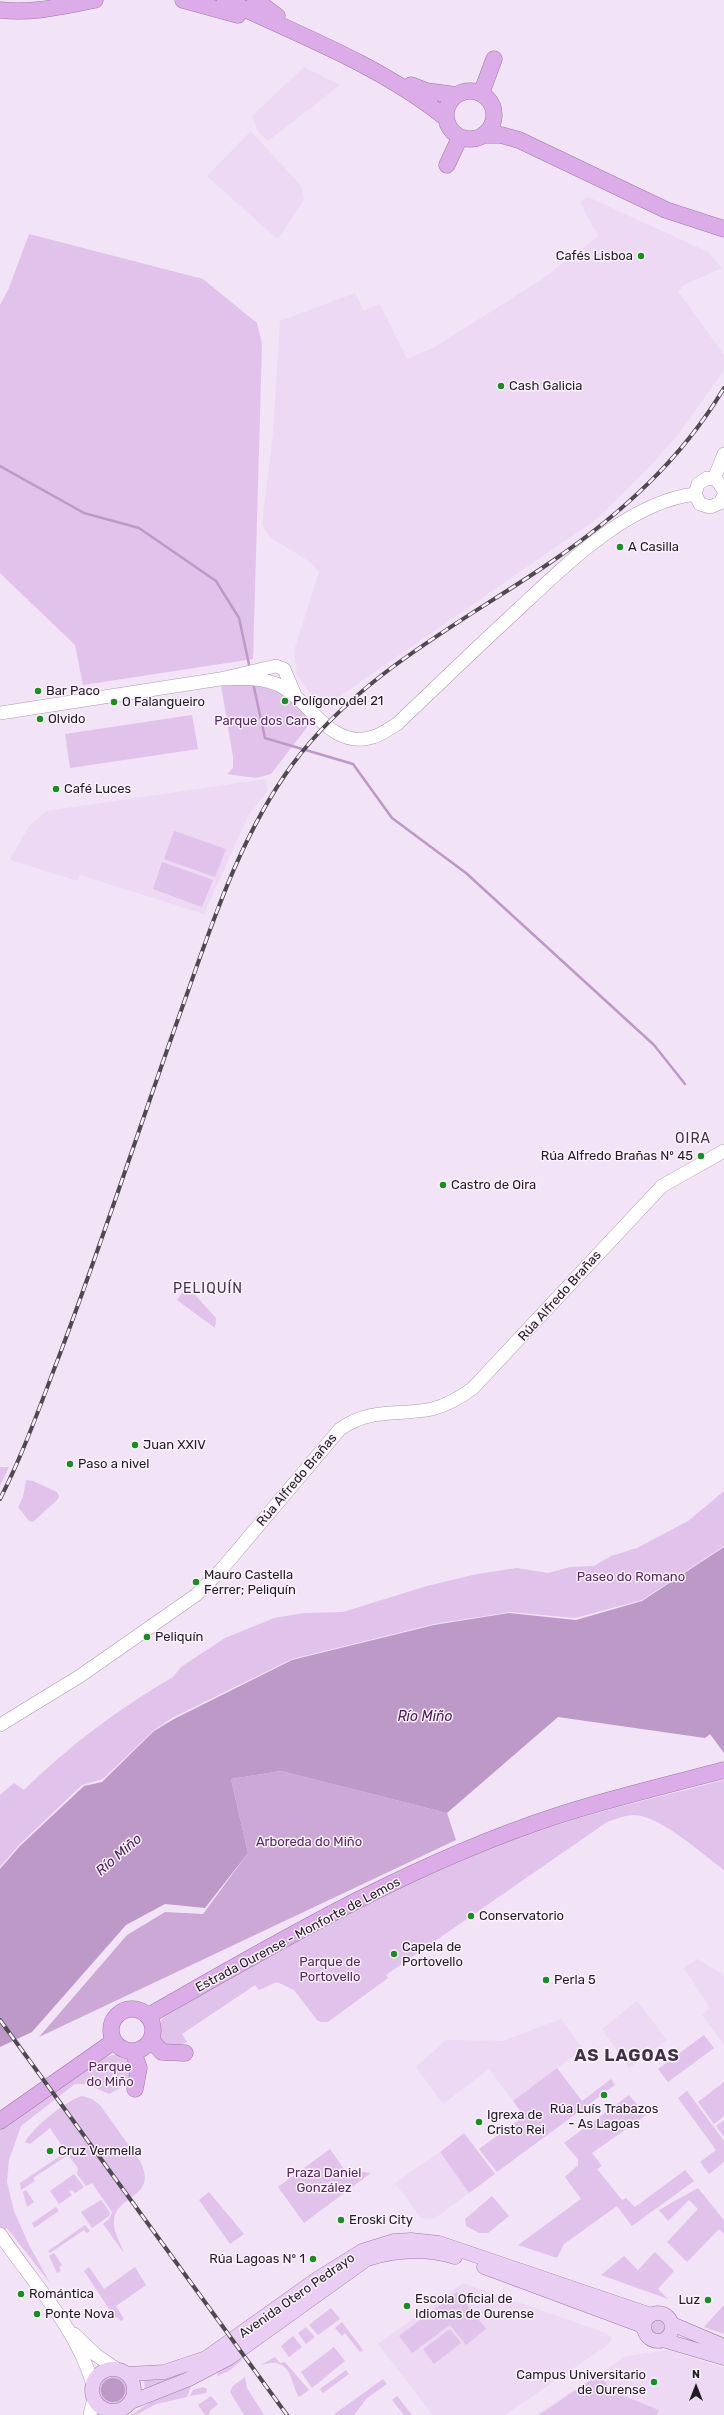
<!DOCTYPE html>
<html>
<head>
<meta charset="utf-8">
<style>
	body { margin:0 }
	#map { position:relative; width:724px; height:2415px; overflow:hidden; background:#f2e3f6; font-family:Rubik,sans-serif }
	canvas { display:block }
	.north { position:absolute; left:676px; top:2367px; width:40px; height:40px; -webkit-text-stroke:3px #fcf2fe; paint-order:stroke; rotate:0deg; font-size:11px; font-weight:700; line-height:16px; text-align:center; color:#221c23 }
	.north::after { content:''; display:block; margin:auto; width:14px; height:18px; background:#221c23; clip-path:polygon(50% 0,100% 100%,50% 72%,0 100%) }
</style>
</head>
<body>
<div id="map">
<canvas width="724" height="2415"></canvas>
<div class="north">N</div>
</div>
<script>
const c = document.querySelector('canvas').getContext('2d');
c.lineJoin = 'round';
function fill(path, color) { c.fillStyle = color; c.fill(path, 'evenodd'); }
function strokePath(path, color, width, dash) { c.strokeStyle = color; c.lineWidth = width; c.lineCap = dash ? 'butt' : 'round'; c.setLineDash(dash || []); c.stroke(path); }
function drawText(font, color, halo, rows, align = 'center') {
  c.font = font + ' Rubik,sans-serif'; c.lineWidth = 3; c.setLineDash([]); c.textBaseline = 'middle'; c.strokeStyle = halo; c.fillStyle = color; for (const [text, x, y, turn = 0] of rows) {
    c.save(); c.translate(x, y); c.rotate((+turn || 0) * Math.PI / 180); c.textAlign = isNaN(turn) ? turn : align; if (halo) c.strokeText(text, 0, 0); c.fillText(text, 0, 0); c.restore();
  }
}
fill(new Path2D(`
	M304 67 340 85 268 141 258 131 252 116Z
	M251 131 301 186 304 199 280 236 276 238 207 176Z
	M588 197 708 252 722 268 684 285 678 291 724 355V370L680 432 652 464 598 518 321 709 297 675 294 651 319 572 310 562 270 537 262 525 273 433 280 321 355 293 364 311 380 304 407 359 433 348 541 280 598 236 580 202Z
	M266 779 267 792 248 816 204 914 80 875 78 881 10 860 29 826 46 811Z
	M697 1959 724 1975V2045L702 2015 710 2008 684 1968Z
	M637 2001 667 2040 629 2068 602 2029Z
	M561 2019 583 2049 513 2101 489 2069 443 2104 416 2067 446 2040 502 2041Z
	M440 2152 469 2193 434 2219 421 2218 395 2183Z
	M463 2283 606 2333 612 2338 609 2344 505 2415H433L378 2344Z
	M669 2350 724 2368V2415H536L626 2356Z`), '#edd9f3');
fill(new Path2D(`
	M29 234 203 279 257 323 262 344 253 659 83 685 75 645 0 573V305L9 288Z
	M220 679 273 684 315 717 271 774 256 778 227 774 233 768V757Z
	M192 715 198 749 70 768 65 734Z
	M174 831 226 849 215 877 164 859Z
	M162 862 213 880 202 907 153 889Z
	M187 1286 216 1318 215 1328 177 1300Z
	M0 1467H9L0 1486Z
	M26 1480 33 1481 57 1492 59 1496 58 1499 33 1522 29 1521 18 1507 23 1497Z
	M724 1491V1546L642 1600 575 1618 510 1612 485 1616 434 1624 292 1659 172 1718 154 1730 103 1779 82 1785 20 1844 0 1867V1795L14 1783 24 1790C69 1746 118 1709 173 1677L181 1667 225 1638 274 1618 305 1613 343 1612 427 1586 477 1574 517 1568 548 1573 570 1567 594 1566 611 1556 637 1548 688 1521Z
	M724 1780V1870C702 1854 661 1816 634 1815 625 1815 616 1819 607 1822L386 1975 388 1978 328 2022H321L317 2020 294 1990 277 1982 259 1990 255 1985 182 2034 187 2042C173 2049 163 2048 156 2033L162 2019 169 2014C268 1957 367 1897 473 1854 554 1821 640 1802 724 1780Z
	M704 2035 714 2048 668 2082 658 2069Z
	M117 2054 130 2056 133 2064 128 2084 109 2094 87 2084H75L21 2126 9 2160 7 2182 14 2211 29 2245 50 2283 7 2228 0 2234V2129L100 2059Z
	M557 2068 582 2101 611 2079 615 2085 497 2172 479 2149 524 2116 513 2101Z
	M724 2082V2116L714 2124 698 2102Z
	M687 2091 724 2141V2162L709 2174 700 2162 716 2150 678 2098Z
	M629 2095 646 2115 592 2153 602 2166 597 2169 622 2200 626 2198 635 2207 685 2170 694 2181 632 2226 617 2206 564 2244 557 2258 518 2245 581 2199 565 2177 578 2165V2159L564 2143Z
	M82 2096 92 2099 100 2105 140 2161C159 2198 116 2194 114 2221 113 2232 121 2244 124 2253L103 2224 109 2219 112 2212 92 2183 86 2186 77 2174 78 2168 68 2155 33 2178 35 2181 21 2190 20 2183 66 2152 50 2128 30 2144 25 2142C32 2128 67 2100 82 2096Z
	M724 2120V2137L716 2126Z
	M464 2133 495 2174 469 2193 440 2152Z
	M330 2149 346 2172 350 2170 371 2173 304 2223 278 2187Z
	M74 2174 84 2187 75 2193 72 2190 69 2191 72 2195 59 2204 50 2191Z
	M698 2188 724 2220V2234L719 2229 687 2262 667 2242 698 2209 689 2200 668 2221 659 2210Z
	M26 2190 34 2202 27 2207 23 2192Z
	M209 2192 244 2234 230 2244 199 2200Z
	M492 2196 509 2216 488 2233H479L466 2226 465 2219Z
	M101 2200 110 2212 109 2216 92 2228 81 2212Z
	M56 2207 59 2211 34 2228 32 2223Z
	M85 2225 90 2231 87 2233 84 2230 50 2253 48 2251Z
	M655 2252 674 2271 658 2289 668 2299 601 2275 624 2256 638 2270Z
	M54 2253 62 2265 59 2267 61 2271 57 2273 49 2256Z
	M89 2267 104 2289 135 2267 146 2285 116 2306 124 2319 121 2321 117 2317 115 2318 84 2271Z
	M457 2292 486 2329 466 2345 450 2325 412 2353 399 2336Z
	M724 2305V2334L704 2327Z
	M331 2308 340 2319 318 2335 309 2325Z
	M650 2327a8 8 0 1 1 16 0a8 8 0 1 1-16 0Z
	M342 2322 363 2350 360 2352 345 2333 342 2336 335 2328Z
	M306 2327 315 2337 306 2344 298 2333Z
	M450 2329 461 2343 434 2364 423 2349Z
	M293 2336 302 2347 289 2357 281 2346Z
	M334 2347 345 2361 312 2388 301 2372Z
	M240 2357 242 2360 229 2371 217 2376 218 2373Z
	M275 2357 280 2363 285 2362 309 2390 299 2397C291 2385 293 2367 276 2363 270 2362 265 2365 261 2365Z
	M346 2370 349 2374 323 2393 320 2389Z
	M191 2371 145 2391 144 2379H161Z
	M601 2373 609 2390 659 2410 657 2415H539Z
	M97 2390a16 16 0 1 1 32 0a16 16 0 1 1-32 0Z
	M245 2377 247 2388 264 2415H244L230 2392 233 2386Z
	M383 2379 387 2384 367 2398 354 2415H333Z
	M191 2386 187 2397 156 2404 136 2415H131L149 2403Z
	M203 2387 207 2389 206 2393 190 2396 193 2390Z
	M211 2396 218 2404 210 2411 209 2415H205L198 2405Z
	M397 2396 412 2415H404L392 2400Z`), '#e1c2ea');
fill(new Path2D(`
	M281 1771 447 1813 456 1840 39 2037 127 1935 165 1912 203 1914 248 1853 231 1779Z`), '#cca8d6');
fill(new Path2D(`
	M724 1547V1753L710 1734 705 1738 558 1717 447 1813 281 1771 231 1779 248 1853 205 1908 165 1904 126 1925 32 2032 0 2047V1869L20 1846 84 1786 102 1782 154 1731 174 1719 292 1660 434 1625 509 1613 576 1620 642 1601Z
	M101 2390a12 12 0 1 1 24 0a12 12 0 1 1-24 0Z`), '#bc99c6');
strokePath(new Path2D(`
	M0 466 84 513 139 528 216 581 239 618 250 669
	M253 683 265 738 353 764 392 818 466 873 654 1045 685 1084`), '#bc99c6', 2.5);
const secondary = new Path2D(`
	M714 479 724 454
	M724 491 717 480 707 478 698 484 695 494 700 504 710 507 720 503 724 495
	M220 679C240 678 263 677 281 686 312 703 331 750 373 737 381 735 390 728 397 724 435 688 472 652 510 617 560 571 624 503 695 494
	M0 713 220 679 276 666 284 669 295 695
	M0 1725 80 1676 196 1595 221 1570 340 1429C372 1407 398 1416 432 1409 448 1405 461 1397 473 1388L662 1186 724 1151
	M0 2234C32 2282 77 2328 93 2385
	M74 2334 96 2355 115 2368
	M90 2415 94 2398
	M112 2415 115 2411`);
const primary = new Path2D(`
	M484 2267 640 2325 644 2329
	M644 2327a14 14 0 1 1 28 0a14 14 0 1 1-28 0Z
	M672 2324 724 2346
	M663 2340 724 2358
	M92 2390a21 21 0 1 1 42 0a21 21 0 1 1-42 0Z
	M128 2374 164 2372 206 2358 317 2279 362 2251 394 2241 411 2240 439 2243 651 2315
	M131 2402 189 2379 229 2358 367 2259C396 2250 425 2248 455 2257`);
const highway = new Path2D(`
	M183 0 238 15
	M225 0C300 35 381 66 446 118
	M255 0 277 16
	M0 10C33 14 63 6 95 0
	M411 85 426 91 456 95
	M446 115a24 24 0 1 1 48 0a24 24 0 1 1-48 0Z
	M481 94 494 59
	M483 135H501L519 140 666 210 724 229
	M447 165 460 137
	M111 2030a21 21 0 1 1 42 0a21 21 0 1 1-42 0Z
	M148 2016C279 1941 412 1863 556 1816 611 1798 668 1785 724 1770
	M151 2040 162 2052 185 2053
	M133 2051 139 2068 135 2089
	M0 2121 114 2041`);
strokePath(secondary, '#a99bad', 14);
strokePath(primary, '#9b7aa4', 15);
strokePath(highway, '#9b7aa4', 17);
strokePath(secondary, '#fff', 13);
strokePath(primary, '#eacdf2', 14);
strokePath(highway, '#dcace9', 16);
const rail = new Path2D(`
	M0 1499C23 1454 40 1406 58 1359 102 1243 140 1125 182 1008 212 924 239 838 292 765 359 674 460 624 551 562 620 515 681 460 724 388
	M0 2020 287 2415`);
strokePath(rail, '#514952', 4);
strokePath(rail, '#fcf2fe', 2.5, [8]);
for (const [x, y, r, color] of [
	[641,256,4,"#16901e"],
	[501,386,4,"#16901e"],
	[620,547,4,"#16901e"],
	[38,691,4,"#16901e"],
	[285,701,4,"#16901e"],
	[114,702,4,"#16901e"],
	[40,719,4,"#16901e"],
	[56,789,4,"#16901e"],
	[701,1156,4,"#16901e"],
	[443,1185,4,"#16901e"],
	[135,1445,4,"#16901e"],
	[70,1464,4,"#16901e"],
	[196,1582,4,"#16901e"],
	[147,1637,4,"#16901e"],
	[471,1916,4,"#16901e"],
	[394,1954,4,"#16901e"],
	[546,1980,4,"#16901e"],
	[604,2095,4,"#16901e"],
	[479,2122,4,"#16901e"],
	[50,2151,4,"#16901e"],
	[341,2220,4,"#16901e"],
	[313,2259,4,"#16901e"],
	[21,2294,4,"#16901e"],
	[708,2300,4,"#16901e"],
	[407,2306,4,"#16901e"],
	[37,2314,4,"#16901e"],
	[654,2382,4,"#16901e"]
]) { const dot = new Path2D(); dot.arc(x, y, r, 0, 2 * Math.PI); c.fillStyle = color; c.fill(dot); strokePath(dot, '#fcf2fe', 1.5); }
drawText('13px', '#221c23', '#fcf2fe', [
	["Cafés Lisboa",633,256,"right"],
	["Cash Galicia",509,386],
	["A Casilla",628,547],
	["Bar Paco",46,691],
	["Polígono del 21",293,701],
	["O Falangueiro",122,702],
	["Olvido",48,719],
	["Café Luces",64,789],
	["Rúa Alfredo Brañas Nº 45",693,1156,"right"],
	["Castro de Oira",451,1185],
	["Juan XXIV",143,1445],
	["Paso a nivel",78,1464],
	["Mauro Castella",204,1575],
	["Ferrer; Peliquín",204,1590],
	["Peliquín",155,1637],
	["Conservatorio",479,1916],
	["Capela de",402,1947],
	["Portovello",402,1962],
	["Perla 5",554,1980],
	["Rúa Luís Trabazos",604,2109,"center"],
	["- As Lagoas",604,2124,"center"],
	["Igrexa de",487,2115],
	["Cristo Rei",487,2130],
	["Cruz Vermella",58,2151],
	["Eroski City",349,2220],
	["Rúa Lagoas Nº 1",305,2259,"right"],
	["Romántica",29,2294],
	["Escola Oficial de",415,2299],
	["Idiomas de Ourense",415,2314],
	["Luz",700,2300,"right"],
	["Ponte Nova",45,2314],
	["Campus Universitario",646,2375,"right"],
	["de Ourense",646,2390,"right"]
], 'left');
drawText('13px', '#542860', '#fcf2fe', [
	["Parque dos Cans",265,721],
	["Paseo do Romano",631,1577],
	["Arboreda do Miño",309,1842],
	["Parque de",330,1962],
	["Portovello",330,1977],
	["Parque",110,2067],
	["do Miño",110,2082],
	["Praza Daniel",324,2173],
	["González",324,2188]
]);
drawText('13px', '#221c23', '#fcf2fe', [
	["Rúa Alfredo Brañas",560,1296,-48],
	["Rúa Alfredo Brañas",297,1480,-50],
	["Estrada Ourense - Monforte de Lemos",298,1935,-28],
	["Avenida Otero Pedrayo",297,2296,-35]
]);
c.letterSpacing = '1px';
drawText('14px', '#3f3343', '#fcf2fe', [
	["OIRA",693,1139],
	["PELIQUÍN",208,1289]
]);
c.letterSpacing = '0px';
drawText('italic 14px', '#481c53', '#fcf2fe', [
	["Río Miño",425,1717],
	["Río Miño",119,1855,-41]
]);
c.letterSpacing = '1px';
drawText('bold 17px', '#3f3343', '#fcf2fe', [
	["AS LAGOAS",627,2056]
]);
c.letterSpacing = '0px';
</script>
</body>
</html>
